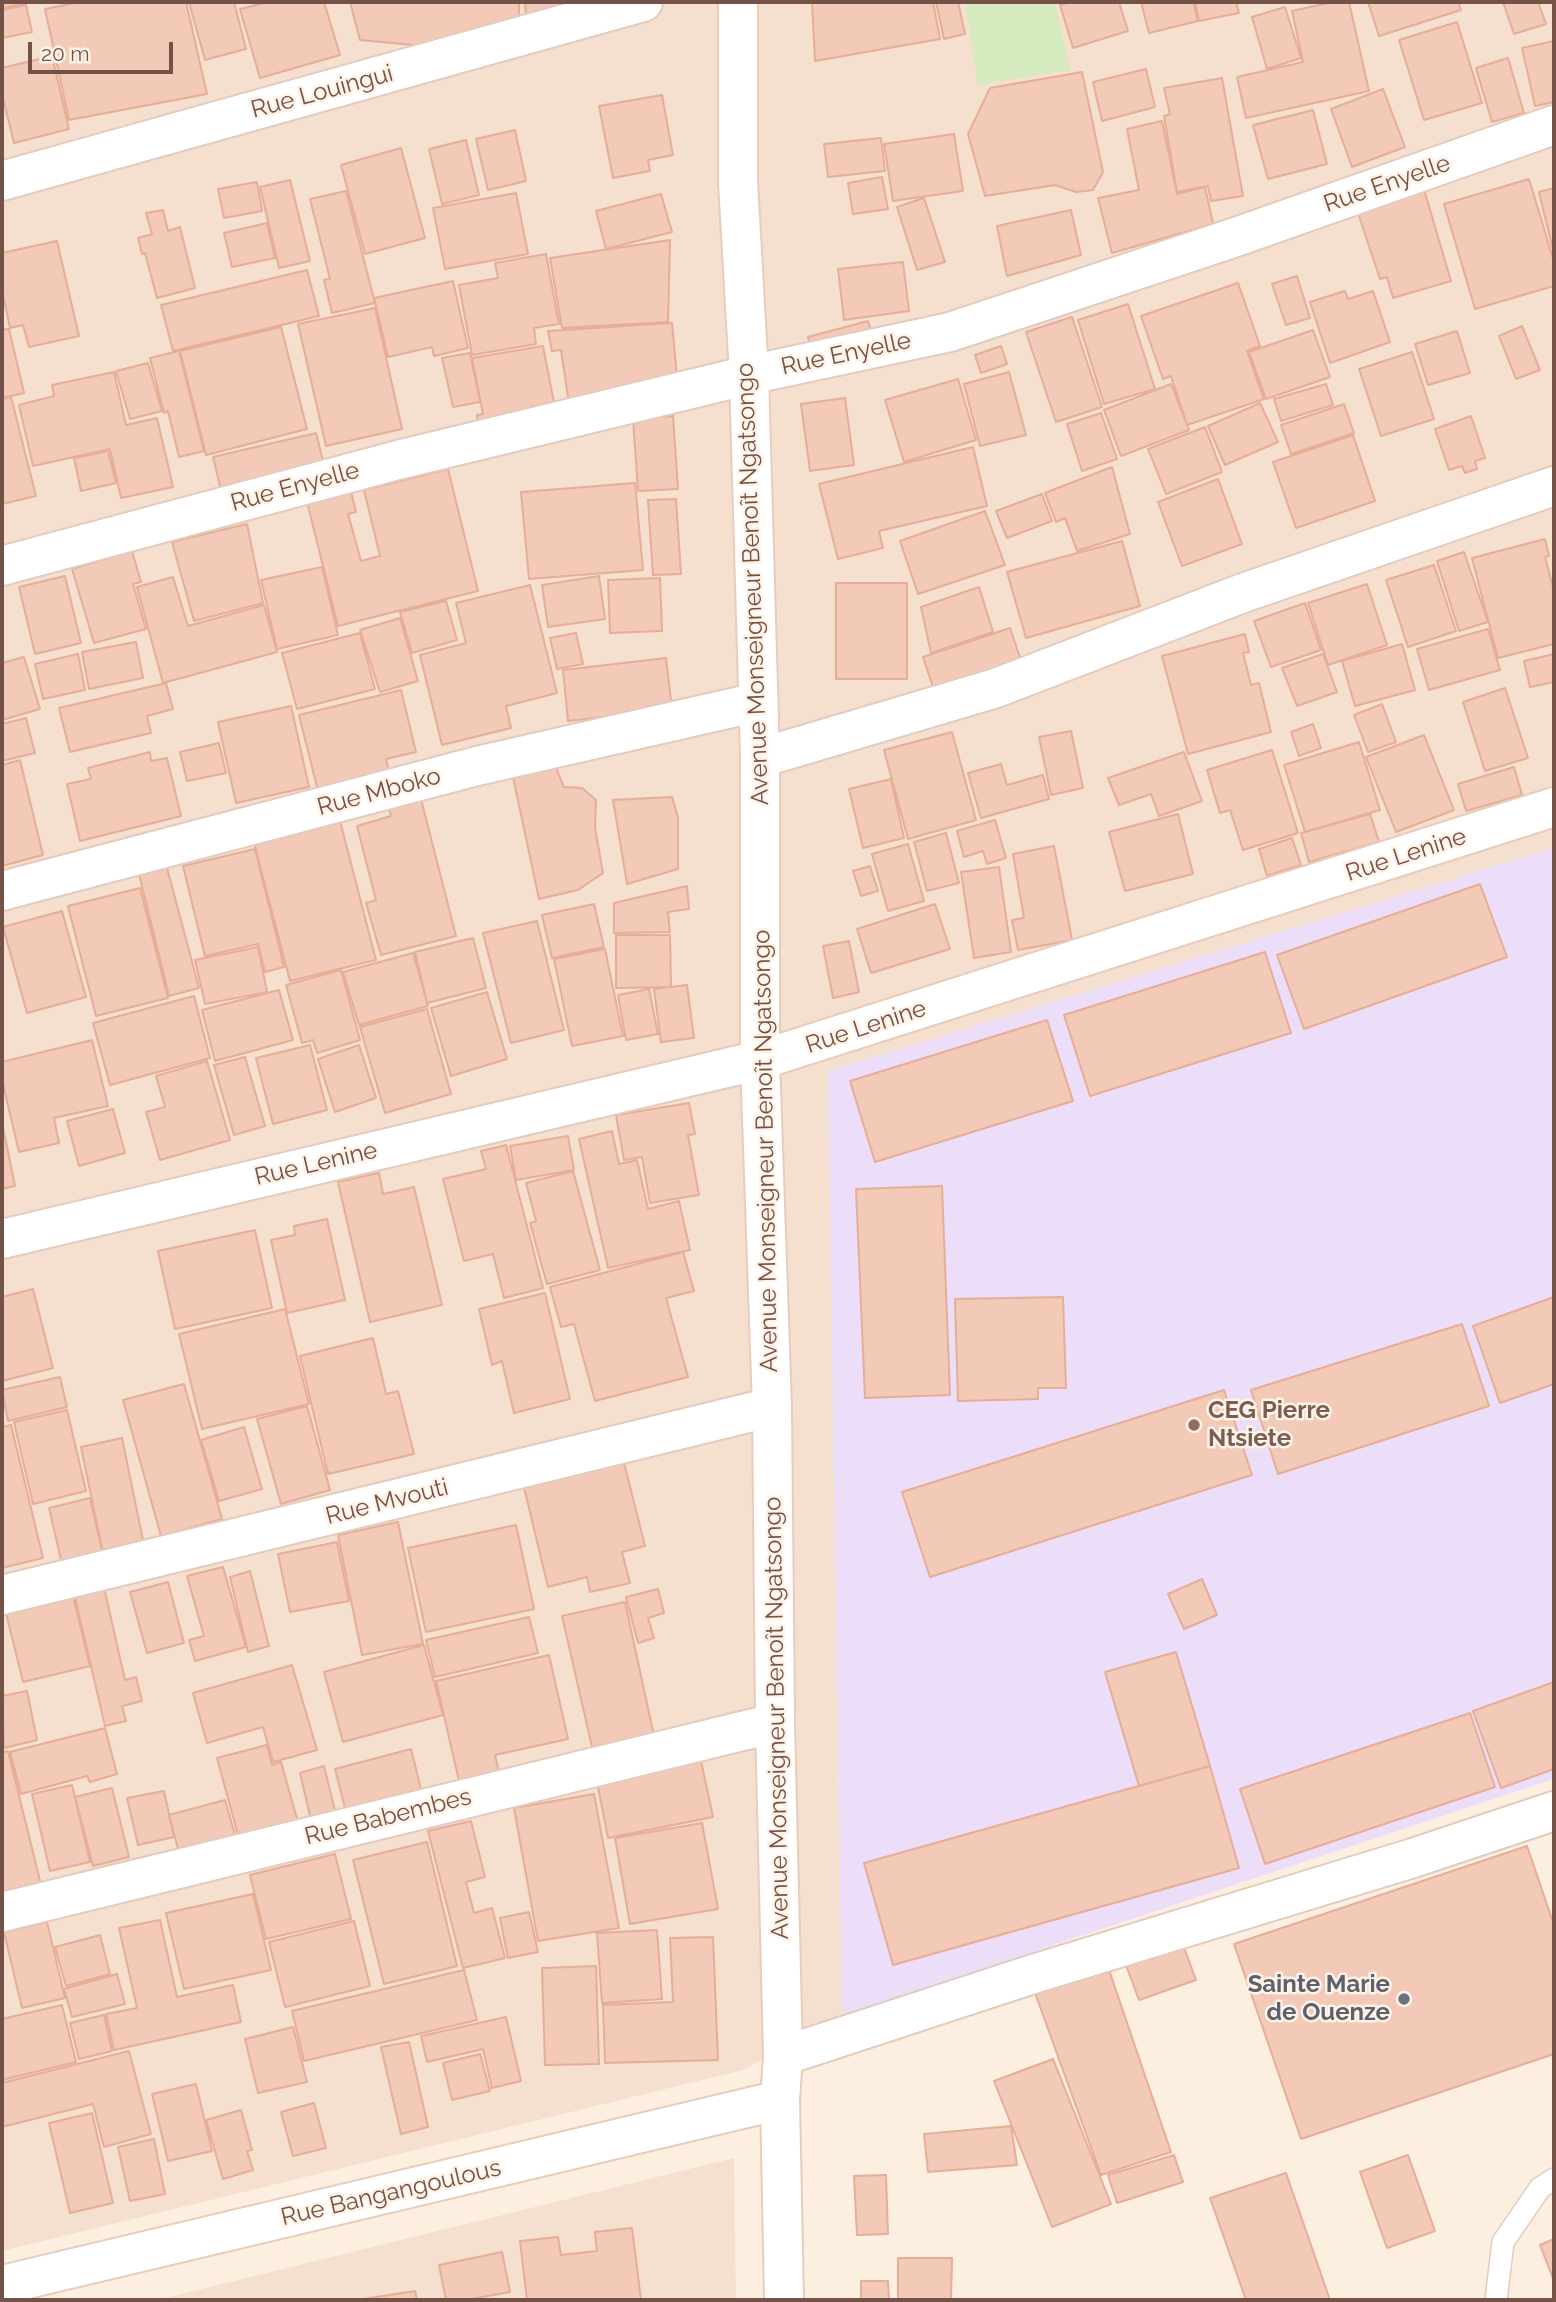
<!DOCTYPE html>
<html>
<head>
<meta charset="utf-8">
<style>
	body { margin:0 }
	#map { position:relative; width:1556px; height:2302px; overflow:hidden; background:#fdefe0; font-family:Raleway,sans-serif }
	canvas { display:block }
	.frame { position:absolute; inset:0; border:4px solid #745247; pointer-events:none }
	.scale { position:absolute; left:28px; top:42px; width:145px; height:32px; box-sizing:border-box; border:4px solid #745247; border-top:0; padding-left:9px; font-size:21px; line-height:24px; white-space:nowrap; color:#745247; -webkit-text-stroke:5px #fff3e7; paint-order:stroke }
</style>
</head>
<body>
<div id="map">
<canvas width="1556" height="2302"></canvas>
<div class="frame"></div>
<div class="scale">20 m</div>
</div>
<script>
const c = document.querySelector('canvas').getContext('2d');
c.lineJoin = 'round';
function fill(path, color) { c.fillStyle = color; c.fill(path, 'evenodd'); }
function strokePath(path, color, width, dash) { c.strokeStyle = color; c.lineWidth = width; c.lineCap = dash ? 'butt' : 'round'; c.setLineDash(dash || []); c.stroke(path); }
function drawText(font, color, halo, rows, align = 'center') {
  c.font = font + ' Raleway,sans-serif'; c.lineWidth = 5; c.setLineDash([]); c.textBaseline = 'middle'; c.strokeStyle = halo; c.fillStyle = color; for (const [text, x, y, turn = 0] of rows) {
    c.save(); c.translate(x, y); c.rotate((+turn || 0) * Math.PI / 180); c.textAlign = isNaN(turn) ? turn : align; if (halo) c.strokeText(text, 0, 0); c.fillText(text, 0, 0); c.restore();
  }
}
fill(new Path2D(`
	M2 2H1554V848L828 1071 842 2015 743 2070 2 2251Z
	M734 2158 736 2300H157Z`), '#f5dfce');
fill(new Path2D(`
	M1554 848V1779L842 2015 828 1071Z`), '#ecddf9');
fill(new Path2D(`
	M965 2H1055L1070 70 978 85Z`), '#d5eabf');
const building = new Path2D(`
	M2 2H33L2 8Z
	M80 2H186L207 94 69 120 45 9Z
	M189 2H234L246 49 205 60Z
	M268 2H324L340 55 260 78 240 9Z
	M350 2H519V25L434 47 360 40Z
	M525 2H612L527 27Z
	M812 2H933L940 39 815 61Z
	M936 2H958L965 34 944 39Z
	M1071 2H1119L1128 31 1073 48 1060 5Z
	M1141 2H1193L1198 21 1149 33Z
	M1195 2H1236L1239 13 1199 21Z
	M1332 2H1349L1369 91 1246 118 1237 77 1303 62 1292 11Z
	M1368 2H1458L1461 10 1379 36Z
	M1503 2H1538L1546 24 1514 34Z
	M26 5 32 32 2 38V10Z
	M1285 7 1301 58 1267 69 1252 17Z
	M1457 22 1482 103 1424 120 1399 40Z
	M1554 41V102L1535 106 1522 48Z
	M52 56 69 129 14 143 2 94V68Z
	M1508 58 1524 113 1492 122 1476 68Z
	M1146 69 1155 107 1102 121 1093 82Z
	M1082 72 1103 172 1093 190 1076 192 1055 185 985 196 968 134 990 88Z
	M1222 78 1243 196 1211 201 1208 186 1177 192 1164 116 1170 114 1164 88Z
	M1383 89 1405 147 1352 167 1331 109Z
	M662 95 673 155 648 160 650 171 613 178 599 106Z
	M1313 110 1327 164 1268 179 1253 125Z
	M1162 121 1177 194 1205 187 1213 224 1112 253 1098 198 1139 190 1127 129Z
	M515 130 526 181 488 190 476 139Z
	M954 134 963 191 893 201 884 144Z
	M881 138 885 171 828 177 824 144Z
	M466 140 479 195 442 204 429 149Z
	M401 148 425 238 365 254 341 165Z
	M1415 159 1451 281 1393 298 1387 277 1380 279 1349 186Z
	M882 177 888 209 853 214 848 183Z
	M1529 179 1554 262V286L1475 309 1444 204Z
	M290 180 310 261 279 268 260 187Z
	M257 182 262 211 224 218 218 189Z
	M1554 188V254L1539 192Z
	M346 191 375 303 332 313 324 280 330 279 310 199Z
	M516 193 528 254 445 269 433 208Z
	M661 194 672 232 606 249 596 211Z
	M924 198 945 262 917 270 897 207Z
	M163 210 168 231 180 227 195 288 157 298 145 253 142 254 138 238 152 234 146 213Z
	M1071 210 1081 255 1007 276 997 226Z
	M267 223 275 258 232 267 224 233Z
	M670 240 668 322 562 328 550 258Z
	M57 241 79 336 29 347 23 325 10 328 2 290V253Z
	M546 254 559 324 534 328 536 344 472 355 459 285 498 278 495 263Z
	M903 262 909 311 844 320 838 269Z
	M307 270 319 316 173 351 161 305Z
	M1297 276 1310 318 1286 325 1272 284Z
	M453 281 468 348 434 356 432 347 388 357 374 298Z
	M1238 283 1260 346 1247 351 1264 399 1187 425 1171 376 1163 379 1141 316Z
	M1345 291 1348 299 1373 291 1390 342 1330 363 1310 302Z
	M1128 304 1155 389 1104 404 1078 320Z
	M375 308 402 429 326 446 298 324Z
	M1072 317 1102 407 1056 422 1026 332Z
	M868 321 874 340 813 357 808 337Z
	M672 323 678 389 570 410 561 350 552 351 548 331Z
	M1522 326 1540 370 1516 379 1499 336Z
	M281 327 307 429 206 455 180 351Z
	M9 329 24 393 2 398V330Z
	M1313 330 1330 377 1266 399 1249 352Z
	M1457 331 1470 373 1428 385 1415 344Z
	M543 346 554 403 530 407 532 420 479 430 477 415 483 414 472 358Z
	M1001 346 1007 364 981 373 975 355Z
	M179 351 204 451 179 457 168 411 164 413 150 358Z
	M1412 352 1434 419 1381 436 1359 369Z
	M470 353 480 402 453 407 442 358Z
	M148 363 162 411 130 419 116 371Z
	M114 372 126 425 157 418 173 487 121 498 110 449 33 466 19 405 54 396 52 385Z
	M1009 372 1026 435 980 446 964 384Z
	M958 379 976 440 904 462 885 400Z
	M1171 384 1189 430 1121 456 1104 410Z
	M1326 384 1333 405 1281 421 1274 399Z
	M11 397 36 496 2 504V399Z
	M845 398 854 465 810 471 801 404Z
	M1260 403 1278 442 1225 465 1208 426Z
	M1344 404 1354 433 1291 454 1281 425Z
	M1101 413 1117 459 1082 471 1067 424Z
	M673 416 678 489 638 491 633 419Z
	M1471 416 1485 458 1475 461 1477 469 1465 473 1462 466 1449 470 1435 429Z
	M1205 427 1222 472 1166 494 1148 449Z
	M316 433 324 465 221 490 213 457Z
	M1353 435 1375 501 1296 528 1273 462Z
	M973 447 987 506 879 531 883 548 838 559 819 484Z
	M108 451 116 483 81 491 74 458Z
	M1112 467 1130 534 1077 551 1065 518 1056 522 1045 493Z
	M448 469 478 591 338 626 304 490 348 480 356 512 348 514 361 561 380 556 364 490Z
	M1218 479 1242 544 1182 566 1158 502Z
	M635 483 643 570 529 579 521 492Z
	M1042 494 1052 521 1007 538 996 511Z
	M676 499 681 574 653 575 648 500Z
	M985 511 1005 565 918 594 900 541Z
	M247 524 263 603 194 621 172 542Z
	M1545 539 1549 556 1545 557 1554 591V644L1498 658 1472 558Z
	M1122 541 1140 606 1026 638 1007 572Z
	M132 551 141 582 133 584 146 629 94 643 72 569Z
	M1464 552 1488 622 1459 631 1437 561Z
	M1434 565 1456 631 1408 647 1386 580Z
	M322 567 338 635 277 649 261 580Z
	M65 576 81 643 35 654 19 587Z
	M599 576 605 619 548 627 542 585Z
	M173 577 188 626 264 605 277 652 163 683 137 587Z
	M660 578 662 631 610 633 608 580Z
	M836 583H907V679H836Z
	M1367 584 1387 645 1328 665 1308 603Z
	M530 585 557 693 506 706 511 728 442 745 420 655 466 643 456 603Z
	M979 587 993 632 931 653 921 607Z
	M446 601 457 640 412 653 400 612Z
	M1305 603 1321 650 1271 667 1254 621Z
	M400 618 418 681 380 692 360 630Z
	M1010 628 1024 669 937 699 923 657Z
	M1488 629 1500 670 1429 690 1417 649Z
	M360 633 375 689 297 709 282 653Z
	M576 633 583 664 557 669 550 638Z
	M1245 634 1249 652 1243 653 1251 685 1259 683 1271 732 1188 754 1162 656Z
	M136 642 143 678 89 689 82 652Z
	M1402 644 1415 690 1355 706 1342 661Z
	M78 654 85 690 43 699 35 664Z
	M1323 654 1337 692 1297 706 1282 668Z
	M1554 654V682L1530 687 1524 661Z
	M24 657 40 709 2 720V663Z
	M666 658 672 709 568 721 563 670Z
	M166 683 173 709 147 716 151 733 70 752 59 708Z
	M1505 688 1528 758 1485 771 1463 702Z
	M401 690 416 752 386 759 390 778 319 795 299 715Z
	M1382 704 1396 742 1368 752 1354 715Z
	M291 706 309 787 236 803 218 722Z
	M26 718 35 753 2 761V724Z
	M1313 724 1321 748 1299 756 1291 732Z
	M1071 731 1083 788 1051 795 1039 737Z
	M952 732 976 820 908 839 884 750Z
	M1424 735 1454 810 1396 832 1366 757Z
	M1359 742 1380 810 1305 832 1284 765Z
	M219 743 226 773 187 781 180 752Z
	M1272 750 1298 833 1243 850 1230 810 1220 813 1207 770Z
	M150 752 151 761 167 758 181 816 80 841 67 784 91 779 88 768Z
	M1184 752 1202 801 1159 816 1151 794 1119 805 1108 778Z
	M20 760 43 855 2 866V765Z
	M1001 764 1007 785 1043 775 1049 799 981 818 968 773Z
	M1514 767 1522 795 1466 811 1458 784Z
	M556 768 564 787 582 788 596 800 595 828 603 873 578 890 539 899 513 777Z
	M891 779 904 838 863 848 849 789Z
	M672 797 678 817V869L627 884 613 800Z
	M421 799 456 936 381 955 366 903 376 900 357 826 391 816 389 808Z
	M1178 814 1193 874 1125 891 1109 832Z
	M1370 814 1379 842 1309 862 1301 833Z
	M339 817 376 960 290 981 253 839Z
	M995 820 1006 858 987 864 983 851 964 857 957 831Z
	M946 833 959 883 927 891 914 842Z
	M1292 838 1301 865 1267 876 1259 849Z
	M908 844 924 901 888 911 872 854Z
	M1054 846 1072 940 1018 950 1012 920 1024 918 1013 854Z
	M255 849 284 967 265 972 258 944 205 956 183 866Z
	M870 866 878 891 861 896 853 871Z
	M999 867 1011 952 974 958 961 872Z
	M167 868 199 988 169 996 139 874Z
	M1480 884 1507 957 1304 1029 1277 955Z
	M687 886 689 909 668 912 670 932 614 933V903Z
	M140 888 168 998 96 1016 68 906Z
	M594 904 604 947 552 958 542 915Z
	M935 904 950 949 871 973 857 929Z
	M62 911 86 997 27 1013 3 927Z
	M537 921 564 1030 511 1043 483 933Z
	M616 935H670L671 987 616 988Z
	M473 938 486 988 427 1003 415 952Z
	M849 941 859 992 833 998 823 946Z
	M258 947 267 992 205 1004 195 960Z
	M605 949 623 1036 572 1046 554 959Z
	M1265 952 1291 1033 1090 1096 1064 1015Z
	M413 953 428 1006 359 1025 343 972Z
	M341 970 360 1040 317 1053 313 1040 302 1043 286 985Z
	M687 985 694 1038 661 1042 654 989Z
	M649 989 658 1034 626 1040 618 995Z
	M279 990 293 1040 215 1061 202 1010Z
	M487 992 507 1059 451 1076 431 1008Z
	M194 996 210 1058 110 1085 93 1023Z
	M427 1009 451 1094 385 1113 360 1027Z
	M1047 1020 1073 1101 875 1162 850 1081Z
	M92 1040 108 1106 54 1118 59 1143 19 1152 2 1080V1062Z
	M310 1045 327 1110 273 1124 256 1058Z
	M359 1045 376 1098 335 1112 318 1059Z
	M245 1057 265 1126 234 1135 214 1065Z
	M207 1061 230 1140 160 1160 146 1112 165 1107 156 1076Z
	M689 1103 695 1134 688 1135 699 1195 650 1203 642 1157 624 1160 616 1115Z
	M113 1109 125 1153 79 1166 67 1121Z
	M2 1122 15 1186 2 1189Z
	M612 1131 619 1164 637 1160 648 1209 679 1201 690 1250 608 1268 579 1139Z
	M568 1136 574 1170 516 1180 510 1146Z
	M506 1145 543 1288 504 1298 493 1254 464 1261 443 1179 486 1169 481 1151Z
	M573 1171 600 1270 547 1284 530 1223 536 1221 526 1183Z
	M379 1173 383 1194 414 1187 442 1305 370 1322 338 1182Z
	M942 1186 950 1395 865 1398 856 1189Z
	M327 1219 345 1300 287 1313 271 1240 295 1235 294 1226Z
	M255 1230 272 1308 175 1329 158 1251Z
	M683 1252 694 1291 666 1298 688 1377 595 1401 574 1324 561 1327 550 1287Z
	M33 1289 53 1368 2 1381V1297Z
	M545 1293 570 1399 514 1413 502 1361 492 1365 479 1309Z
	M1063 1297 1066 1388H1038V1399L958 1401 955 1299Z
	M1554 1297V1384L1500 1403 1473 1326Z
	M285 1309 309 1404 202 1429 179 1334Z
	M1462 1324 1489 1406 1278 1474 1251 1390Z
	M373 1338 386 1394 398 1391 414 1454 328 1474 300 1356Z
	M60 1377 67 1407 8 1421 2 1390Z
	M184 1384 222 1519 161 1536 123 1400Z
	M1224 1390 1252 1475 930 1577 902 1492Z
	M307 1406 330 1490 281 1504 257 1419Z
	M67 1410 86 1491 33 1504 14 1422Z
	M11 1425 43 1558 2 1568V1427Z
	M244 1427 262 1489 219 1501 201 1440Z
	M122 1438 144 1545 103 1553 81 1447Z
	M621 1451 645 1546 622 1552 630 1583 590 1592 587 1577 548 1587 521 1475Z
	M90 1498 103 1555 62 1564 49 1508Z
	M398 1522 423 1644 362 1655 338 1535Z
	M516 1525 534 1609 426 1632 408 1548Z
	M337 1542 349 1601 290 1612 278 1554Z
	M223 1567 246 1647 195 1661 189 1640 204 1636 187 1576Z
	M250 1571 269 1646 248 1652 230 1577Z
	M1202 1579 1217 1615 1184 1629 1168 1594Z
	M168 1582 184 1643 147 1653 130 1592Z
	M103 1583 125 1680 136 1677 142 1701 122 1706 126 1721 105 1726 73 1589Z
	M658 1589 664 1613 648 1618 654 1638 638 1643 626 1597Z
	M73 1596 90 1666 23 1682 6 1613Z
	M625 1602 654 1736 595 1760 562 1616Z
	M529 1617 538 1653 435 1677 426 1640Z
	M424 1645 443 1715 343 1742 324 1672Z
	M1176 1652 1210 1766 1139 1786 1105 1672Z
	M549 1655 568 1739 495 1755 499 1772 459 1781 436 1681Z
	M292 1665 317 1750 273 1762 263 1727 207 1743 193 1693Z
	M1554 1682V1769L1501 1788 1473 1711Z
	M27 1691 37 1740 4 1748 2 1696Z
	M1470 1713 1495 1787 1265 1864 1240 1789Z
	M105 1728 117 1774 90 1782 87 1776 21 1794 10 1752Z
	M267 1745 272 1765 281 1762 299 1826 240 1842 217 1758Z
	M411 1749 424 1801 348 1820 335 1769Z
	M8 1751 42 1889 2 1900V1753Z
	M701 1761 713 1817 608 1838 597 1782Z
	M324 1766 338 1823 313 1829 300 1773Z
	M1210 1766 1239 1868 893 1965 864 1863Z
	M72 1785 90 1862 50 1871 32 1794Z
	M112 1788 129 1857 93 1866 75 1797Z
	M164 1791 174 1837 138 1845 127 1798Z
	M594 1794 619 1928 538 1941 514 1808Z
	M225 1800 238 1845 181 1860 169 1815Z
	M471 1821 485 1877 466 1882 474 1913 492 1908 505 1958 463 1968 428 1831Z
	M702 1823 718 1909 630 1924 615 1838Z
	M427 1842 457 1966 384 1984 353 1860Z
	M1527 1846 1554 1925V2054L1301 2139 1234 1944Z
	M335 1854 351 1919 266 1939 250 1875Z
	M253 1894 271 1970 184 1989 166 1913Z
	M529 1912 538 1952 508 1958 500 1918Z
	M160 1920 177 1997 233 1985 241 2022 114 2050 106 2014 137 2008 119 1928Z
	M354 1921 370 1986 285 2007 269 1942Z
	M47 1922 65 1998 22 2008 4 1932Z
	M657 1930 662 1999 602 2003 597 1933Z
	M100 1935 110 1974 66 1986 55 1947Z
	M713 1937 718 2060 605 2063 603 2005 673 2002 670 1938Z
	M1181 1939 1196 1980 1139 2000 1124 1960Z
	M1105 1958 1171 2152 1101 2175 1031 1982Z
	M596 1966 599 2064 545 2065 542 1968Z
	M464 1970 477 2020 304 2061 292 2011Z
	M117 1974 125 2004 72 2017 64 1989Z
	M62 2005 76 2062 2 2080V2019Z
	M104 2015 112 2051 79 2059 70 2023Z
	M506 2017 521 2081 492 2088 483 2049 427 2062 421 2036Z
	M293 2027 307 2082 258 2093 245 2039Z
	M409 2042 428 2127 401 2134 381 2047Z
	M129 2051 151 2134 104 2147 93 2104 2 2127V2083Z
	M480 2054 490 2091 452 2100 443 2063Z
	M1053 2059 1111 2204 1052 2227 994 2081Z
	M196 2084 212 2151 168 2161 152 2094Z
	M314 2103 326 2148 293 2156 281 2112Z
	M241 2110 252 2150 247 2151 253 2170 223 2179 206 2120Z
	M92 2113 113 2203 70 2213 49 2123Z
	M1011 2126 1017 2165 928 2172 924 2134Z
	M154 2139 165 2194 130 2201 118 2147Z
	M1174 2155 1183 2182 1117 2203 1108 2175Z
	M1408 2155 1435 2231 1387 2248 1360 2172Z
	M1286 2173 1330 2300H1246L1210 2198Z
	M886 2175 888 2234 857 2235 854 2176Z
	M632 2228 641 2300H527L520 2241 558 2237 561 2255 597 2251 595 2232Z
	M1554 2239V2281L1540 2245Z
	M502 2252 510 2292 466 2300H446L439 2265Z
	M898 2258H952L951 2300H898Z
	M861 2281H888L889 2300H861Z
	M415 2291 417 2300H357Z`);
fill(building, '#f3c9b7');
strokePath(building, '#e6ad97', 2);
const lane = new Path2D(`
	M1496 2300 1503 2242 1540 2188 1554 2179`);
const street = new Path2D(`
	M2 181 643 2
	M2 566 398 460 749 375 950 332 1233 238 1554 125
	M760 758 996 688 1243 593 1554 486
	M2 891 477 766 758 702
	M2 1239 760 1060
	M2 1595 772 1407
	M2 1912 775 1723
	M783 2056 1030 1975 1413 1858 1554 1811`);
const secondary = new Path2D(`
	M738 2V182L749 375 760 758V1060L772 1407 775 1723 783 2056 780 2100 784 2300
	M760 1060 1554 807
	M2 2285 780 2100`);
strokePath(lane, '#e3ccbf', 24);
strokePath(street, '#e3ccbf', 42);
strokePath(secondary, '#e8ccbc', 42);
strokePath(lane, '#fff', 21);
strokePath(street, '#fff', 38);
strokePath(secondary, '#fff', 38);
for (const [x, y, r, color] of [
	[1194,1425,7,"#8d6e63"],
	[1404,1999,7,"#6b7280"]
]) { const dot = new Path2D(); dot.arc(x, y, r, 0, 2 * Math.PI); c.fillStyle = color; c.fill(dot); strokePath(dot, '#fff3e7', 2.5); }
drawText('24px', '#745247', '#fff3e7', [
	["Rue Louingui",322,92,-15],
	["Rue Enyelle",1387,184,-19],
	["Rue Enyelle",846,354,-12],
	["Rue Enyelle",295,487,-15],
	["Avenue Monseigneur Benoît Ngatsongo",753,584,-92],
	["Rue Mboko",379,792,-15],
	["Rue Lenine",1406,855,-18],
	["Rue Lenine",866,1027,-18],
	["Avenue Monseigneur Benoît Ngatsongo",766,1151,-91],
	["Rue Lenine",316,1164,-13],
	["Rue Mvouti",387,1502,-14],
	["Avenue Monseigneur Benoît Ngatsongo",777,1718,-91],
	["Rue Babembes",388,1817,-14],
	["Rue Bangangoulous",391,2193,-13]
]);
drawText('bold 24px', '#785e54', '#fff3e7', [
	["CEG Pierre",1208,1411],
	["Ntsiete",1208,1439]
], 'left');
drawText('bold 24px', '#5b616d', '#fff3e7', [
	["Sainte Marie",1390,1985],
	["de Ouenze",1390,2013]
], 'right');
</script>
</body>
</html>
